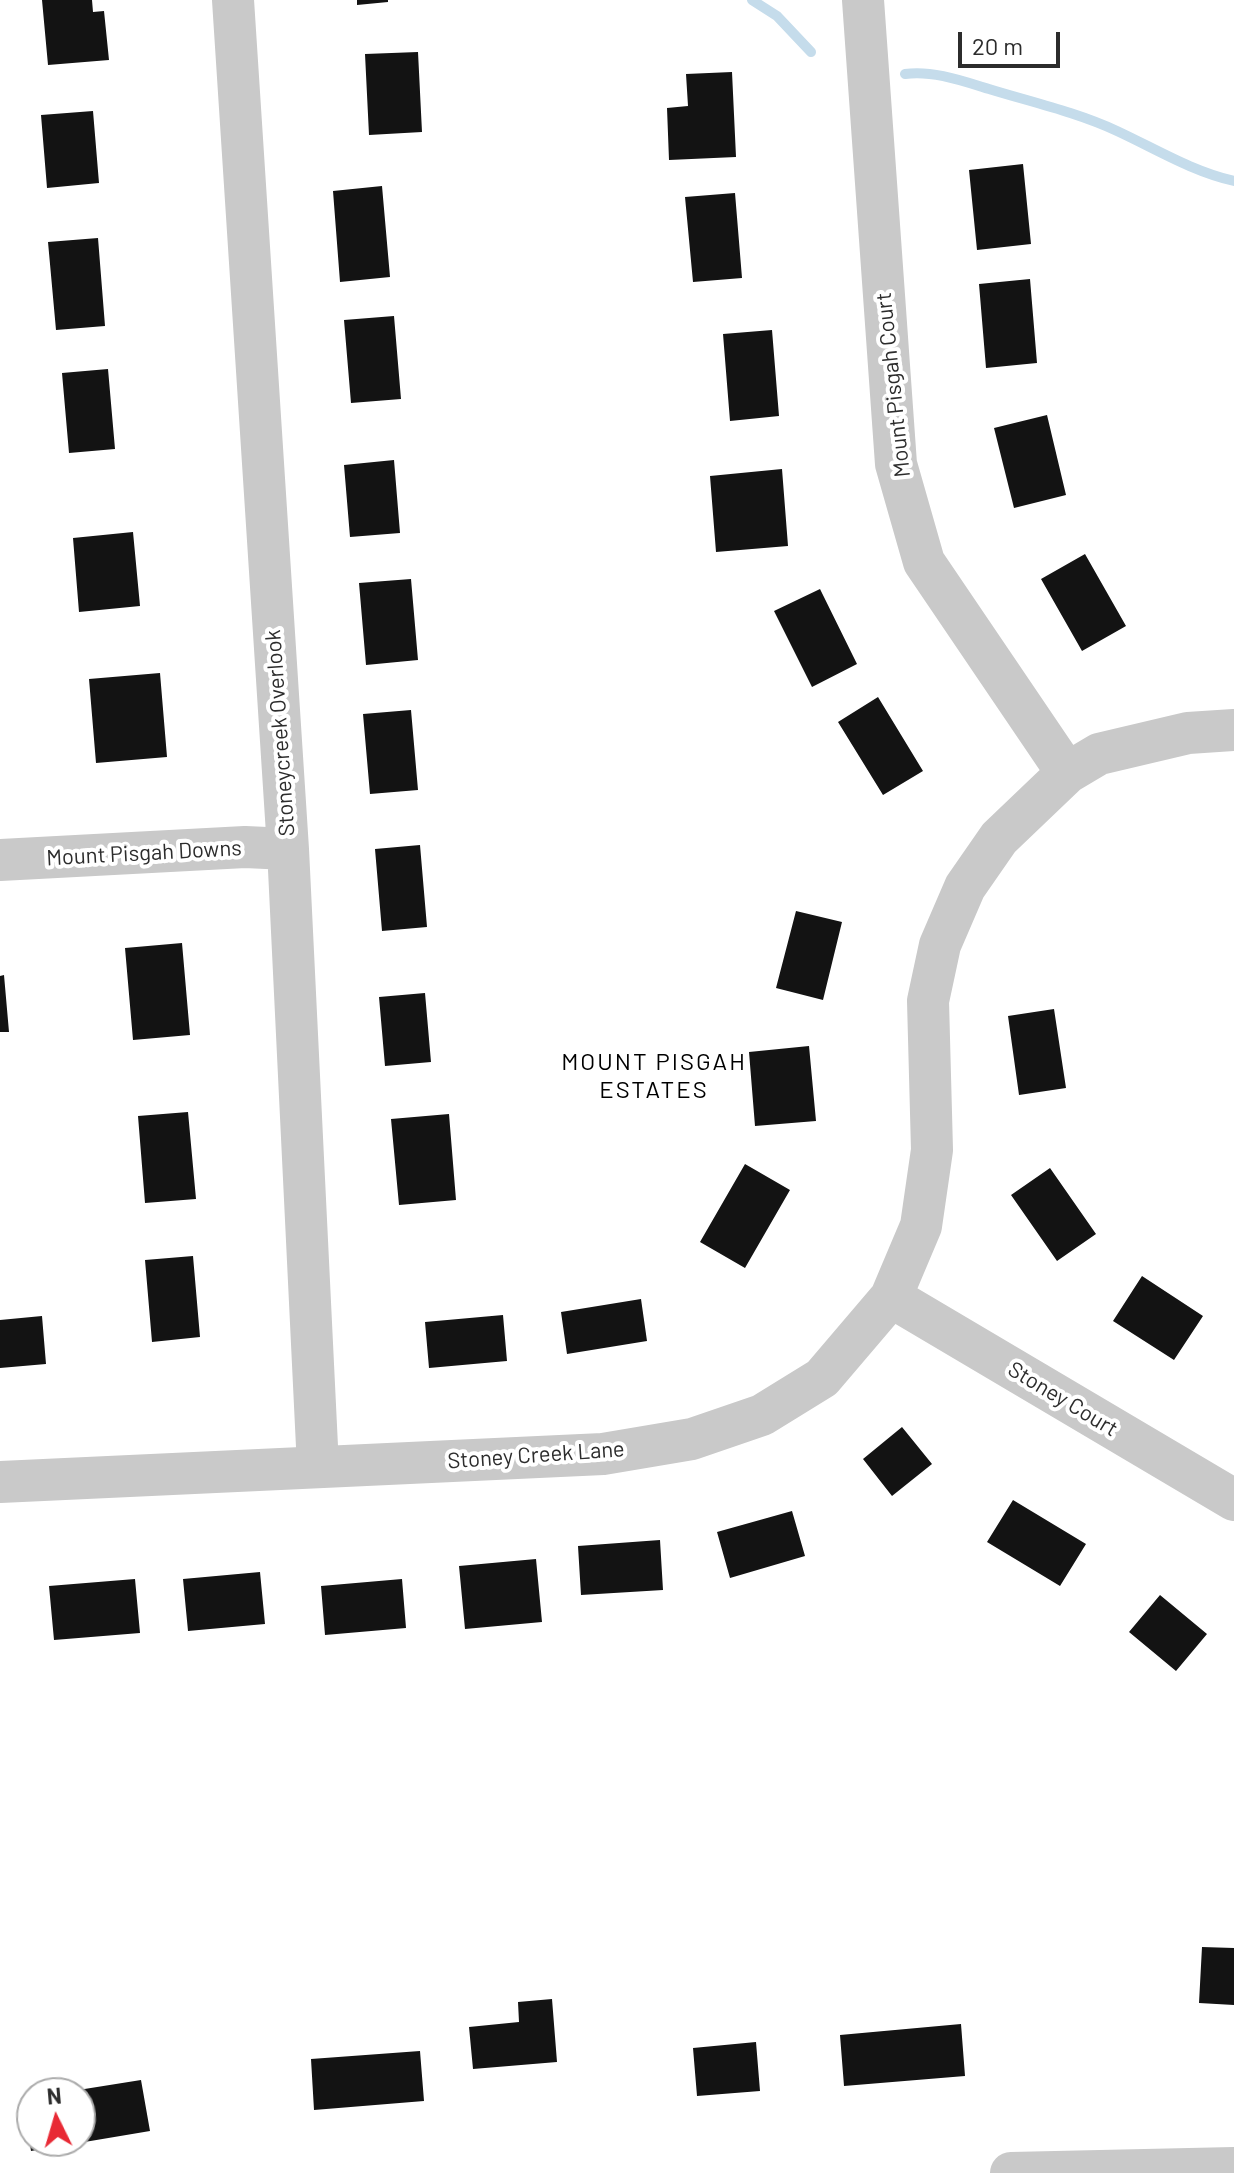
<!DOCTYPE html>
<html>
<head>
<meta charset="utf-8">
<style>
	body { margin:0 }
	#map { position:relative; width:1234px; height:2173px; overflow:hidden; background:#fff; font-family:Barlow,sans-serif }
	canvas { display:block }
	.north { position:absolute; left:16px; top:2077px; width:80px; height:80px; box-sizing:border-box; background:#fff; border:2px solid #ababab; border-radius:50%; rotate:355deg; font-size:22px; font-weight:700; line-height:32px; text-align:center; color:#2c2c2c }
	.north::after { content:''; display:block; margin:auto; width:28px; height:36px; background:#e82a35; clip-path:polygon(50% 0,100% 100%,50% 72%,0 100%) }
	.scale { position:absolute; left:958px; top:32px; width:102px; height:36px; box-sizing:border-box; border:4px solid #2c2c2c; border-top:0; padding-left:10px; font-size:24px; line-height:28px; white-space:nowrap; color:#2c2c2c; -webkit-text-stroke:6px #fff; paint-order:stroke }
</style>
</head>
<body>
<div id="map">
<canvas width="1234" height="2173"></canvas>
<div class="north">N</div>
<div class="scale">20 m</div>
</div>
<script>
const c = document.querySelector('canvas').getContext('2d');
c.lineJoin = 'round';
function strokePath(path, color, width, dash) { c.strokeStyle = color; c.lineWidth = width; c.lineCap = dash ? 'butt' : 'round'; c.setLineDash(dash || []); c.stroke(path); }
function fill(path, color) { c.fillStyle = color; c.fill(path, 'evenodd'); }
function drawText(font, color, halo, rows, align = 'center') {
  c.font = font + ' Barlow,sans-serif'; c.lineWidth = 8; c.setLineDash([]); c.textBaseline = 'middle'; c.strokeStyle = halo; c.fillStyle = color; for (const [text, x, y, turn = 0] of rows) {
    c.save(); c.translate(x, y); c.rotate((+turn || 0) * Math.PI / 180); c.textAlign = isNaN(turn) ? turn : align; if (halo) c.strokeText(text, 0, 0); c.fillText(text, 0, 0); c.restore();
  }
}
strokePath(new Path2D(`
	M752 0 777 16 811 52
	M905 74C932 70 963 81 989 89 1031 102 1076 112 1117 131 1156 149 1191 171 1234 181`), '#c5dceb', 10);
fill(new Path2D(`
	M42 0H92L93 12 104 11 109 60 48 65Z
	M357 0H388V2L357 5Z
	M418 52 422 132 369 135 365 54Z
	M732 72 736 157 669 160 667 108 688 106 686 74Z
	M93 111 99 183 47 188 41 115Z
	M1023 164 1031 244 977 250 969 170Z
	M382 186 390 277 340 282 333 191Z
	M735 193 742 278 693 282 685 197Z
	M98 238 105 326 56 330 48 242Z
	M1030 279 1037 363 986 368 979 284Z
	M394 316 401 399 351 403 344 320Z
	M772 330 779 416 730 421 723 334Z
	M108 369 115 449 69 453 62 373Z
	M1047 415 1066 495 1014 508 994 428Z
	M394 460 400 533 350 537 344 465Z
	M782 469 788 546 716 552 710 476Z
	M133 532 140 606 79 612 73 538Z
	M1085 554 1126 626 1082 651 1041 579Z
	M411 579 418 660 366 665 359 583Z
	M820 589 857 664 812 687 774 611Z
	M160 673 167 757 96 763 89 679Z
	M878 697 923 771 883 795 838 722Z
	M411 710 418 790 370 794 363 714Z
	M420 845 427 927 382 931 375 849Z
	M796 911 842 922 823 1000 776 988Z
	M182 943 190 1035 133 1040 125 948Z
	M4 975 9 1032H0V976Z
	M425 993 431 1062 385 1066 379 997Z
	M1054 1009 1066 1088 1019 1095 1008 1016Z
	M809 1046 816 1121 755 1126 749 1052Z
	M188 1112 196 1199 145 1203 138 1116Z
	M449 1114 456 1200 399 1205 391 1119Z
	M745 1164 790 1190 745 1268 700 1242Z
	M1050 1168 1096 1234 1057 1261 1011 1195Z
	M193 1256 200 1337 152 1342 145 1260Z
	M1142 1276 1203 1316 1174 1360 1113 1321Z
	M641 1299 647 1341 567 1354 561 1312Z
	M503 1315 507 1361 429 1368 425 1322Z
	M42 1316 46 1364 0 1368V1320Z
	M902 1427 932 1464 892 1496 863 1459Z
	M1013 1500 1086 1544 1060 1586 987 1542Z
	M792 1511 805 1556 730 1578 717 1532Z
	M660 1540 663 1590 581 1595 578 1546Z
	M536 1559 542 1622 465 1629 459 1566Z
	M260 1572 265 1624 188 1631 183 1579Z
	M135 1579 140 1633 54 1640 49 1586Z
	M402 1579 406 1628 325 1635 321 1586Z
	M1160 1595 1207 1634 1176 1671 1129 1632Z
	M1202 1947 1234 1948V2005L1199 2003Z
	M552 1999 557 2062 473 2069 469 2027 519 2022 518 2002Z
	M961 2024 965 2076 844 2086 840 2035Z
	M756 2042 760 2091 697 2096 693 2048Z
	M420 2051 424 2101 314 2110 311 2059Z
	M141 2080 150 2131 31 2151 23 2100 32 2098V2141H80V2093L72 2091Z`), '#131313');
strokePath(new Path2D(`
	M233 0 288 849 318 1467
	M863 0 896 464 924 562 1067 773
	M0 860 245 847 288 849
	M891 1297 1234 1500
	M0 1482 603 1454 692 1439 762 1415 822 1378 891 1297 921 1226 932 1150 928 1001 940 945 965 887 999 838 1067 773 1099 754 1188 733 1234 730
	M1011 2173 1234 2168`), '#c9c9c9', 42);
drawText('22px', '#2c2c2c', '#fff', [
	["Mount Pisgah Court",893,385,-96],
	["Stoneycreek Overlook",280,733,-94],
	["Mount Pisgah Downs",144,853,-3],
	["Stoney Court",1063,1399,31],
	["Stoney Creek Lane",536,1455,-4]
]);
c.letterSpacing = '2px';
drawText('24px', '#000', '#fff', [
	["MOUNT PISGAH",654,1062],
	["ESTATES",654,1090]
]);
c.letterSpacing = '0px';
</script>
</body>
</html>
